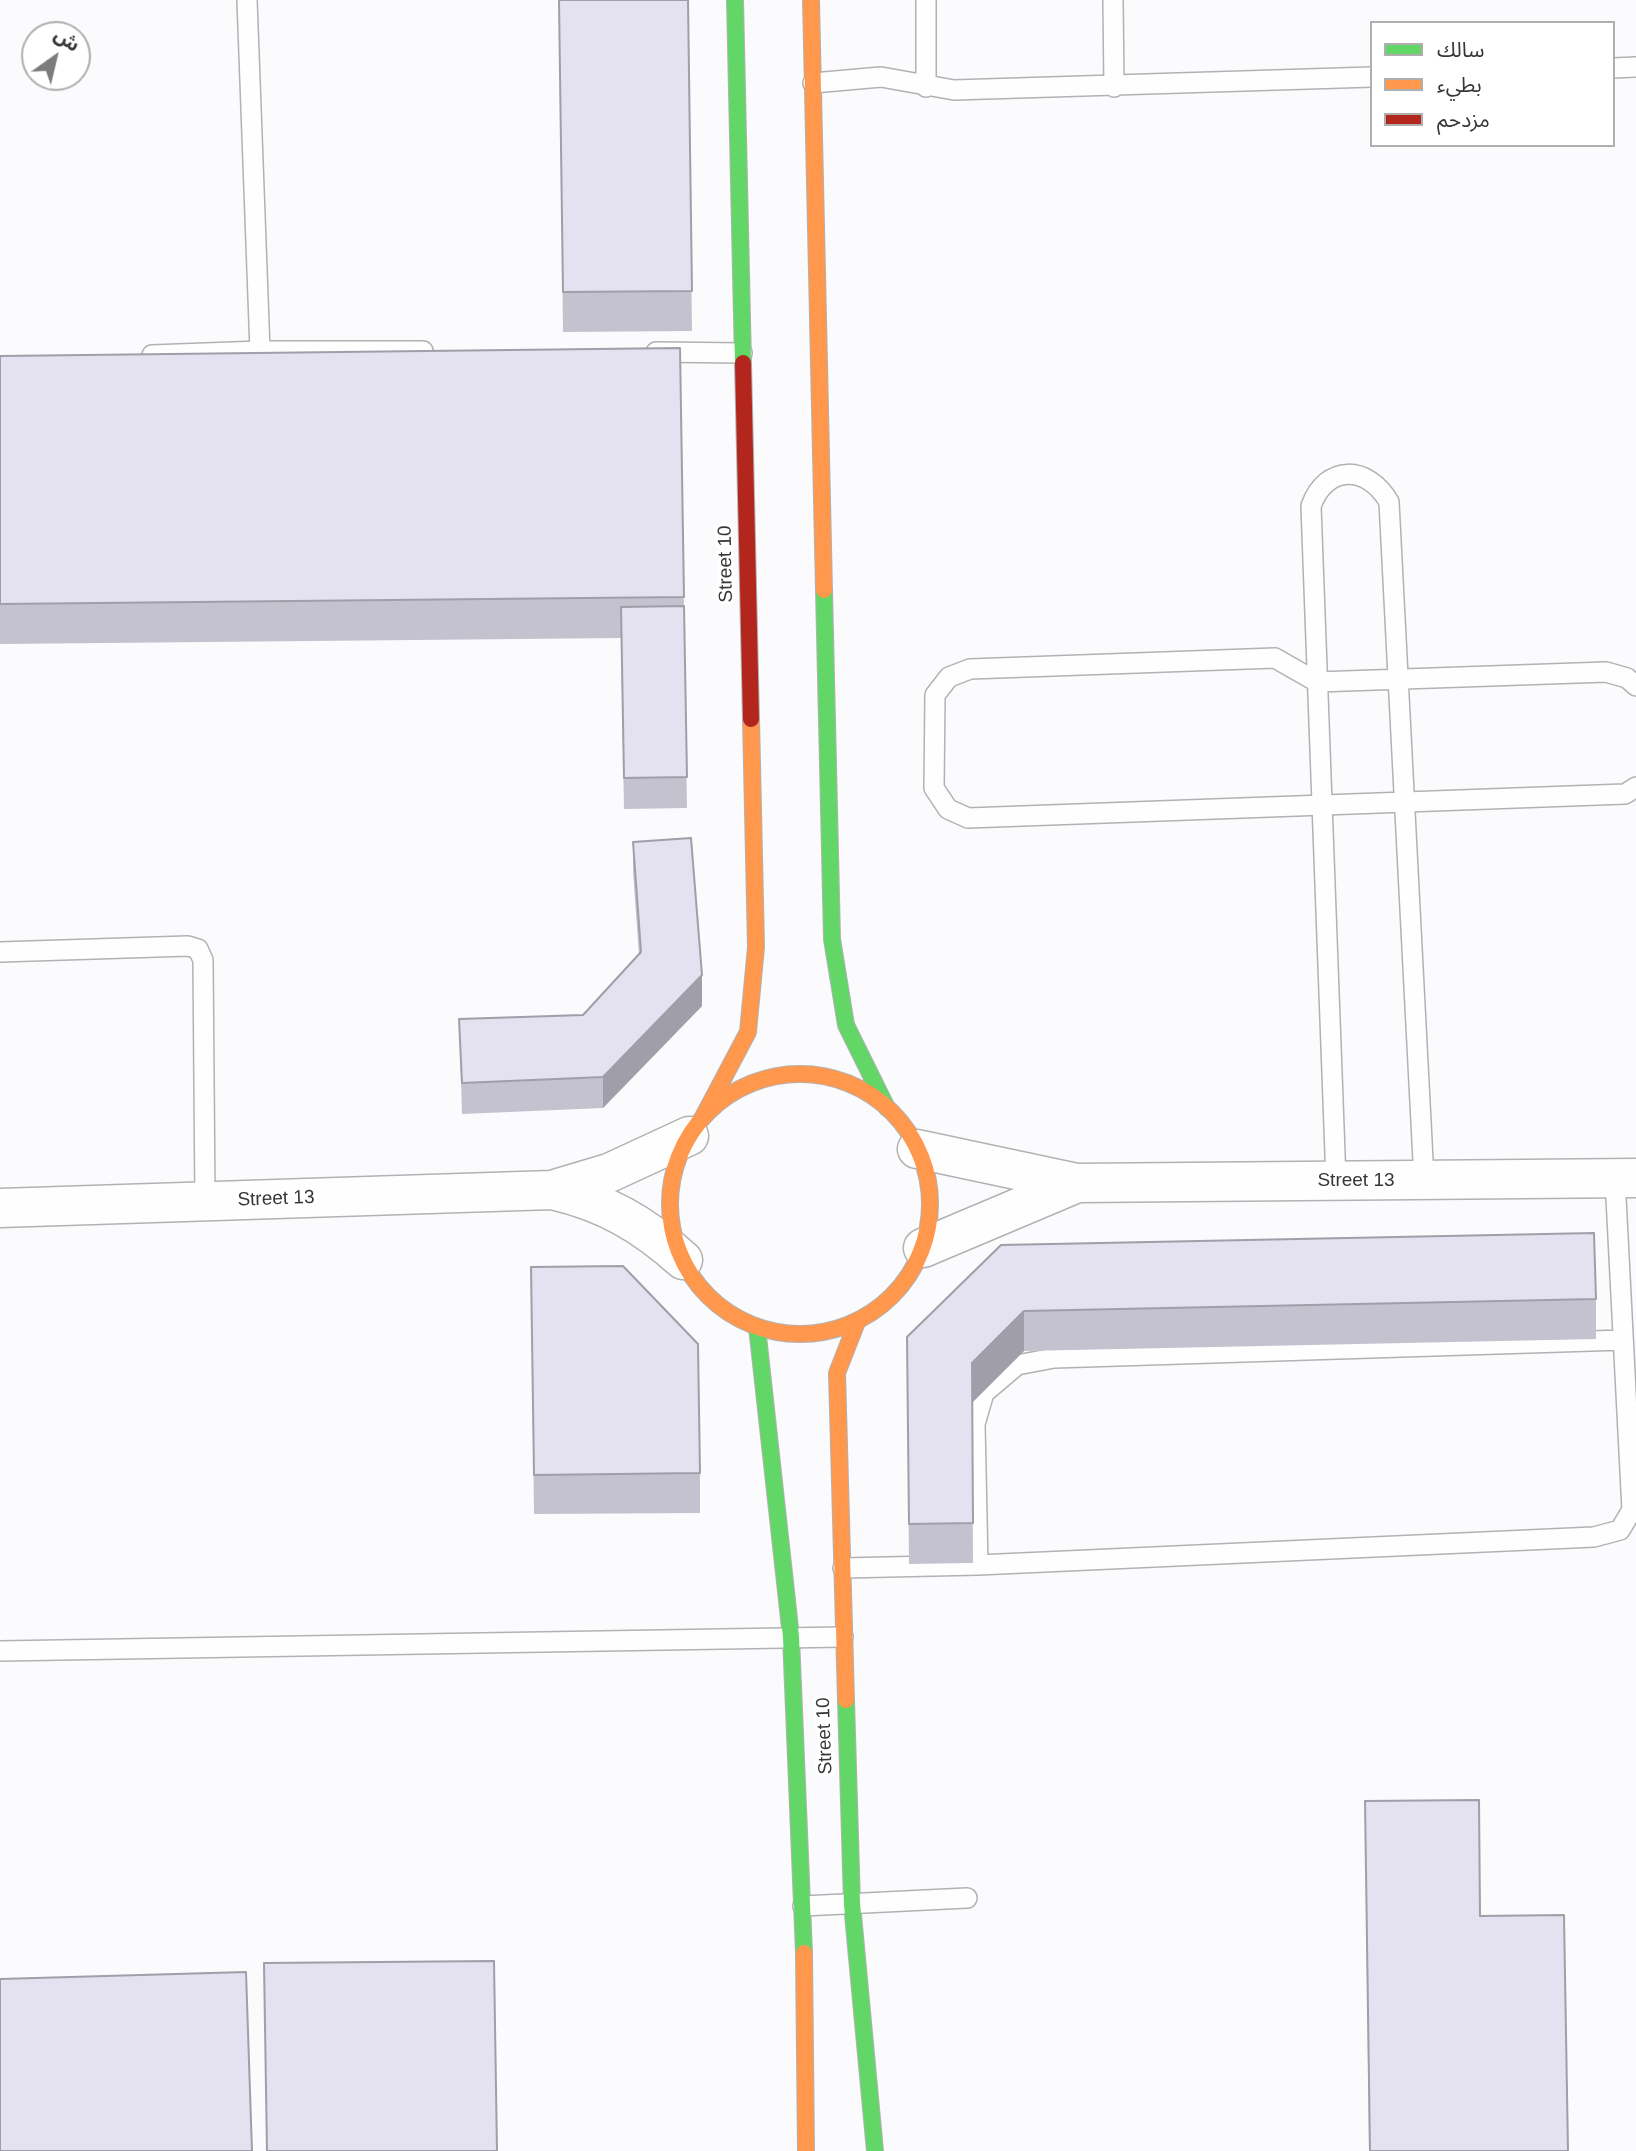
<!DOCTYPE html>
<html>
<head>
<meta charset="utf-8">
<style>
	body { margin:0 }
	#map { position:relative; width:1636px; height:2151px; overflow:hidden; background:#fbfafc; font-family:Helvetica,"Noto Sans Arabic",sans-serif }
	canvas { display:block }
	.legend { position:absolute; left:1370px; top:21px; width:245px; height:126px; box-sizing:border-box; background:#fff; border:2px solid #afafaf; margin:0; padding:9px 12px; list-style:none; font-size:21px; color:#373738 }
	.legend li { display:flex; align-items:center; gap:14px; height:35px }
	.legend b { width:35px; border:2px solid #afafaf }
	.north { position:absolute; left:21px; top:21px; width:70px; height:70px; box-sizing:border-box; background:#fff; border:2px solid #afafaf; border-radius:50%; rotate:34deg; font-size:19px; font-weight:700; line-height:28px; text-align:center; color:#373738 }
	.north::after { content:''; display:block; margin:auto; width:24px; height:32px; background:#7c7b7d; clip-path:polygon(50% 0,100% 100%,50% 72%,0 100%) }
</style>
</head>
<body>
<div id="map">
<canvas width="1636" height="2151"></canvas>
<ul class="legend">
<li><b style="height:9px;background:#63d668"></b>سالك</li>
<li><b style="height:9px;background:#ff974d"></b>بطيء</li>
<li><b style="height:9px;background:#b3261e"></b>مزدحم</li>
</ul>
<div class="north">ش</div>
</div>
<script>
const c = document.querySelector('canvas').getContext('2d');
c.lineJoin = 'round';
function strokePath(path, color, width, dash) { c.strokeStyle = color; c.lineWidth = width; c.lineCap = dash ? 'butt' : 'round'; c.setLineDash(dash || []); c.stroke(path); }
function fill(path, color) { c.fillStyle = color; c.fill(path, 'evenodd'); }
function drawText(font, color, halo, rows, align = 'center') {
  c.font = font + ' Helvetica,sans-serif'; c.lineWidth = 7; c.setLineDash([]); c.textBaseline = 'middle'; c.strokeStyle = halo; c.fillStyle = color; for (const [text, x, y, turn = 0] of rows) {
    c.save(); c.translate(x, y); c.rotate((+turn || 0) * Math.PI / 180); c.textAlign = isNaN(turn) ? turn : align; if (halo) c.strokeText(text, 0, 0); c.fillText(text, 0, 0); c.restore();
  }
}
const lane = new Path2D(`
	M247 0 260 351
	M926 0V87
	M1113 0 1114 87
	M1613 68 1636 67
	M813 83 881 77 954 90 1372 77
	M656 352 742 353
	M152 355 260 351H423
	M1636 686 1627 678 1606 672 1317 682 1275 658 970 669 949 677 935 695 934 788 948 809 968 818 1625 794 1636 787
	M0 952 188 946 198 949 203 960 205 1201
	M1336 1181 1311 506C1326 464 1368 465 1389 502L1424 1180
	M978 1565 975 1424 984 1393 1017 1365 1054 1358 1623 1340
	M843 1568 978 1565 1594 1537 1620 1530 1632 1510 1615 1178
	M0 1651 843 1637
	M803 1906 967 1898`);
const street = new Path2D(`
	M917 1149 1077 1183 1636 1178
	M552 1190C605 1202 643 1224 683 1260
	M0 1208 552 1190 609 1173 689 1136
	M923 1248 1077 1183`);
const fast = new Path2D(`
	M735 0 743 363
	M824 590 832 939 846 1025 887 1108
	M757 1327 791 1637 804 1953
	M846 1700 852 1904 875 2151`);
const slow = new Path2D(`
	M811 0 824 590
	M670 1204a130 130 0 1 1 260 0a130 130 0 1 1-260 0Z
	M703 1117 748 1032 756 947 751 719
	M846 1700 837 1373 857 1322
	M804 1953 806 2151`);
const jam = new Path2D(`
	M743 363 751 719`);
strokePath(lane, '#b2b2b3', 22);
strokePath(street, '#b2b2b3', 41);
strokePath(fast, '#b2b2b3', 18);
strokePath(slow, '#b2b2b3', 18);
strokePath(jam, '#b2b2b3', 18);
strokePath(lane, '#fefeff', 19);
strokePath(street, '#fefeff', 38);
strokePath(fast, '#63d668', 16);
strokePath(slow, '#ff974d', 16);
strokePath(jam, '#b3261e', 16);
fill(new Path2D(`
	M559 0H688L692 331 563 332Z
	M680 348 687 808 624 809 621 638 0 644V356Z
	M633 842 702 1006 603 1108 462 1114 459 1019 583 1015 639 955 633 872Z
	M1001 1245 1596 1299V1339L1024 1351 972 1402 973 1563 909 1564 907 1377Z
	M531 1267 700 1473V1513L534 1514Z
	M1365 1801 1480 1916 1568 2151H1369Z`), '#c4c2ce');
fill(new Path2D(`
	M702 975V1006L603 1108V1077Z
	M1024 1311V1351L972 1403V1363Z`), '#a09ea8');
const building = new Path2D(`
	M559 0H688L692 291 563 292Z
	M680 348 684 597 0 604V356Z
	M684 606 687 777 624 778 621 607Z
	M691 838 702 975 603 1077 462 1083 459 1019 583 1015 641 952 633 842Z
	M1594 1233 1596 1299 1024 1311 972 1363 973 1523 909 1524 907 1337 1001 1245Z
	M623 1266 698 1344 700 1473 534 1475 531 1267Z
	M1479 1800 1480 1916 1564 1915 1568 2151H1370L1365 1801Z
	M494 1961 497 2151H267L264 1963Z
	M246 1972 252 2151H0V1979Z`);
fill(building, '#e4e1f0');
strokePath(building, '#a09ea8', 2);
drawText('19px', '#373738', '#fff', [
	["Street 10",726,564,-91],
	["Street 13",1356,1181],
	["Street 13",276,1199,-2],
	["Street 10",825,1736,-92]
]);
</script>
</body>
</html>
